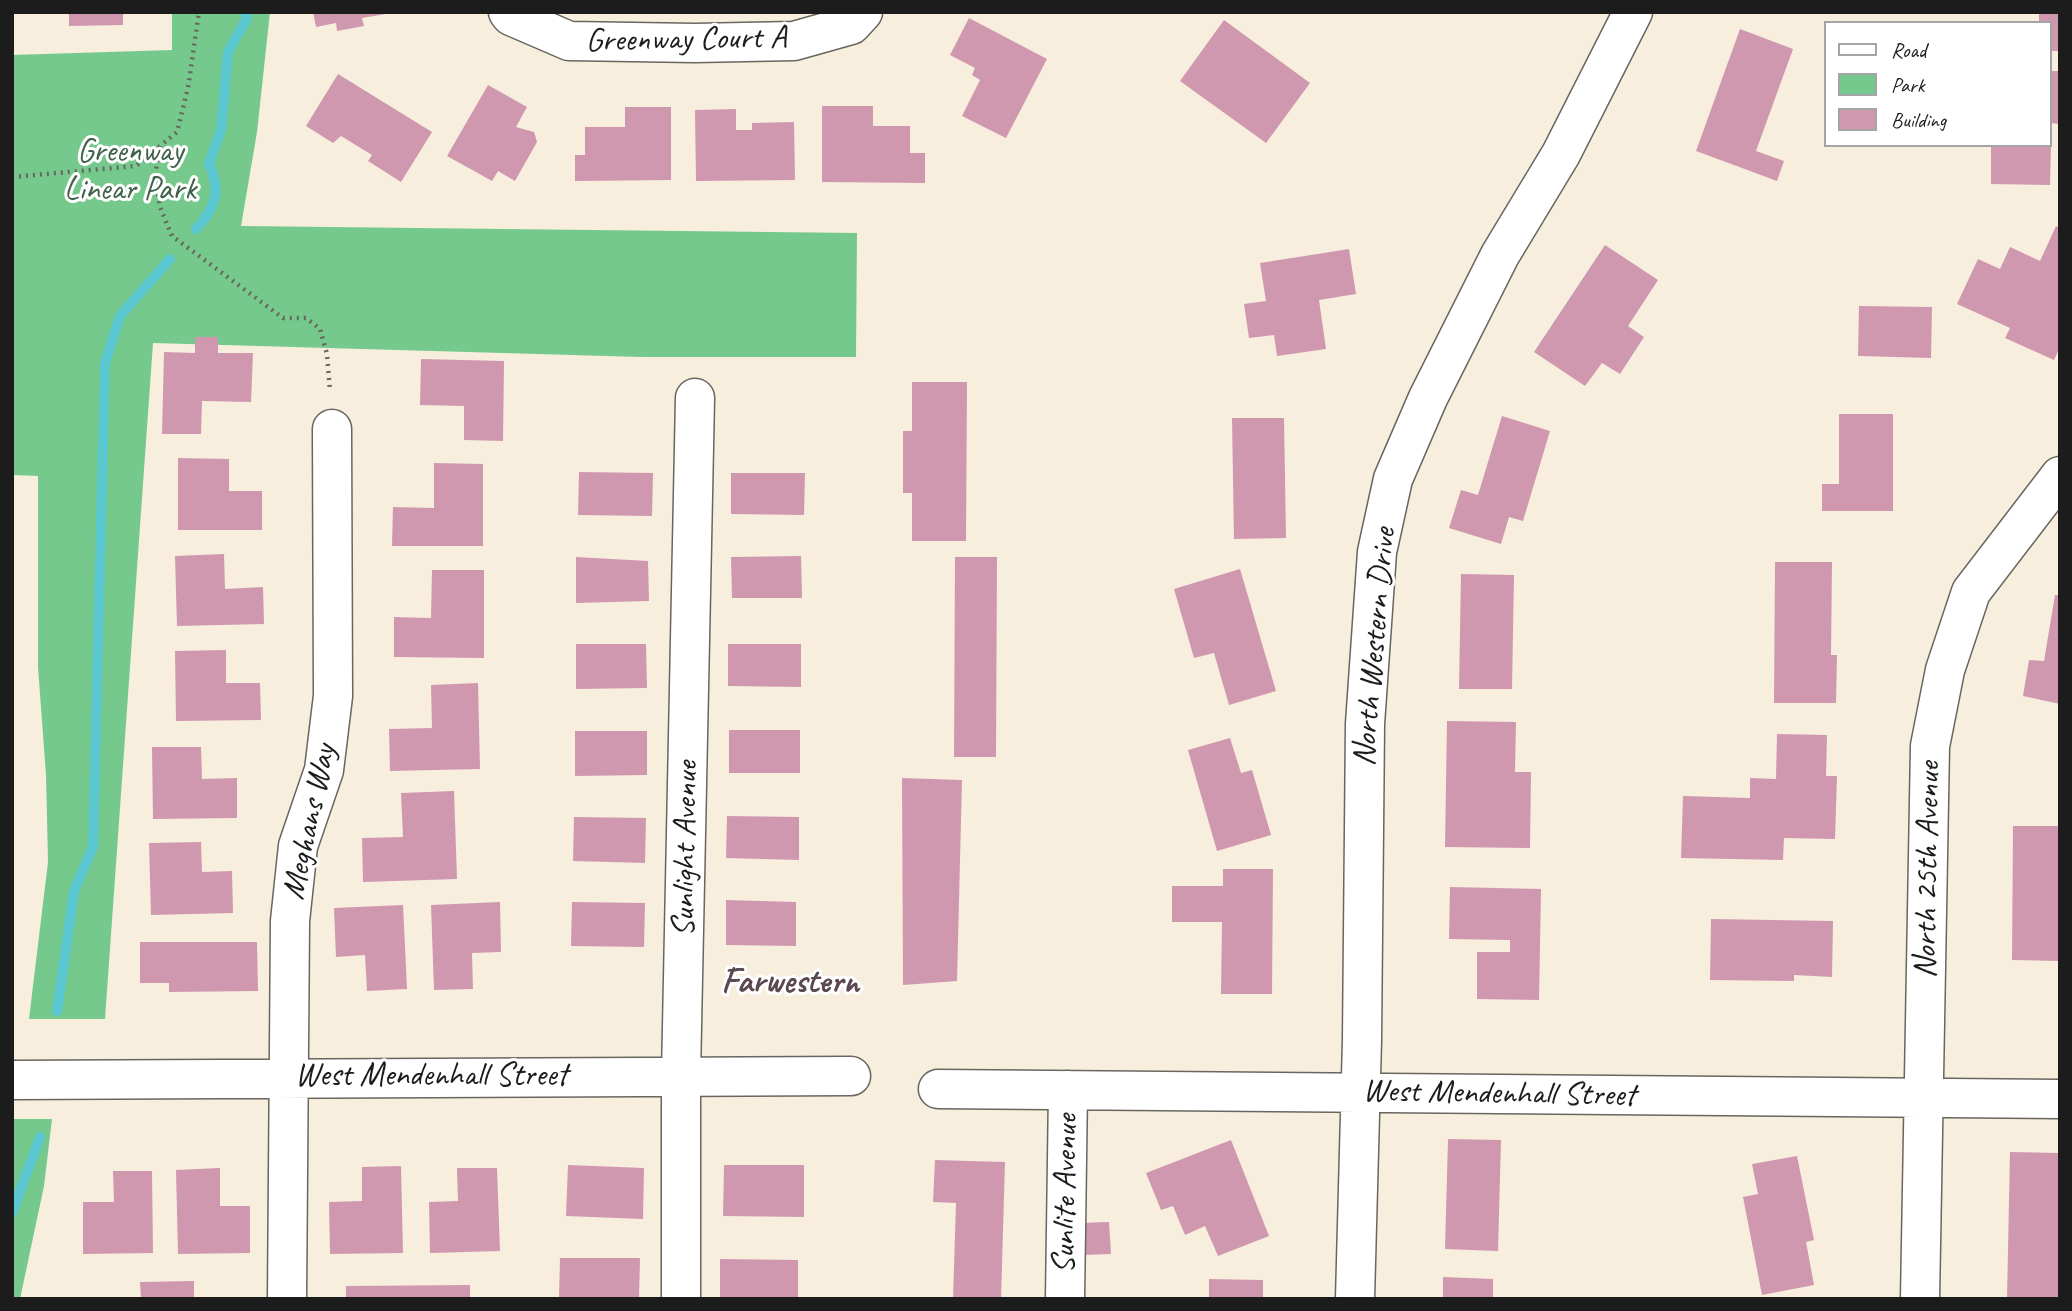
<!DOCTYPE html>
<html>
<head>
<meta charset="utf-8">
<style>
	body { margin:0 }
	#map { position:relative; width:2072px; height:1311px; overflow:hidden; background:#f7eede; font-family:Caveat,sans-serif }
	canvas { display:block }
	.frame { position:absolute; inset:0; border:14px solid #1c1c1c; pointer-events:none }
	.legend { position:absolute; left:1824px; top:21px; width:228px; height:126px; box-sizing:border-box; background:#fff; border:2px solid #a4a4a4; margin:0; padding:9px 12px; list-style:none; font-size:21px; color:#1c1c1c }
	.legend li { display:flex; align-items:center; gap:14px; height:35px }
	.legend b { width:35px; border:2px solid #a4a4a4 }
</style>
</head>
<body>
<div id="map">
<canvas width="2072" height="1311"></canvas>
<div class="frame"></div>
<ul class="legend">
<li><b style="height:9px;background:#fff"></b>Road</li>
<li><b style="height:19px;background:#75c98d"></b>Park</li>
<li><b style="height:19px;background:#d098af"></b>Building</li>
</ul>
</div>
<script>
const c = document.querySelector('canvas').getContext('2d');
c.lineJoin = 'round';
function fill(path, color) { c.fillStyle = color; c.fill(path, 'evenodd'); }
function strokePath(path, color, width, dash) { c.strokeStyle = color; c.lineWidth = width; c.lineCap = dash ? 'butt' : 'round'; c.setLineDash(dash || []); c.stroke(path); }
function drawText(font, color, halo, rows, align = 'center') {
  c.font = font + ' Caveat,sans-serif'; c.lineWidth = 6; c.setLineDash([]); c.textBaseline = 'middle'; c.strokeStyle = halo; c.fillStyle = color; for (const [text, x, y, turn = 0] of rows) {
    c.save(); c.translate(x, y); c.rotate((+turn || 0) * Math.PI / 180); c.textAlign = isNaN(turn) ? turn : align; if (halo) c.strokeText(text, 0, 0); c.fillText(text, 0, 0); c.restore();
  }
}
fill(new Path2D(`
	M172 12H270L257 132 241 226 857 233 856 357H642L153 343 105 1019H29L48 862 46 775 38 667V476L14 475 12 55 172 50Z
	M12 1119H52L44 1186 20 1299H12Z`), '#75c98d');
strokePath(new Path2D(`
	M196 229C215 208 222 192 209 164L221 130 228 52 247 18 245 12
	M57 1011 74 891 93 847 105 363 120 316 170 259
	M12 1213 40 1137`), '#5cc9d2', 10);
fill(new Path2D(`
	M69 12H123V25L69 26Z
	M313 12H386V14L362 18 364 26 337 31 336 23 316 27Z
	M2039 12H2060V51H2049V23H2039Z
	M969 18 1047 59 1006 138 962 116 980 80 972 75 975 68 950 55Z
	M1224 20 1310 83 1266 143 1180 81Z
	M1740 29 1793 49 1756 151 1784 161 1777 181 1696 151Z
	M2049 71H2060V124L2049 123Z
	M338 74 432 132 401 182 368 161 372 155 341 136 333 143 306 126Z
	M488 85 527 107 516 127 534 132 537 142 515 181 498 171 492 181 447 156Z
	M822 106H873V126H910V153H925V183L822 182Z
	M625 107H671V180L575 181V155H585V127H625Z
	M736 109V130H752V123L794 122 795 180 696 181 695 110Z
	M1991 145H2051L2050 185 1991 184Z
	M2056 226 2060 228V347L2054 360 2005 338 2010 328 1957 304 1978 259 2000 269 2010 247 2040 261Z
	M1605 245 1658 280 1628 326 1644 337 1620 374 1602 363 1585 386 1534 352Z
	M1349 249 1356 294 1319 300 1326 349 1277 356 1274 335 1249 338 1244 304 1266 301 1260 263Z
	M1859 306 1932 307 1931 358 1858 356Z
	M195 337H218V353H253L251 402 202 401 201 434H162L164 352 195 353Z
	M421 359 504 361 503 441 464 440V406L420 405Z
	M912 382H967L966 541H912V493H903V431H912Z
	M1839 414H1893V511H1822V484H1839Z
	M1502 416 1550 431 1523 521 1509 517 1501 544 1449 528 1461 490 1478 495Z
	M1232 418H1284L1286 538 1234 539Z
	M178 458 229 459V491H262V530H178Z
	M434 463 483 464V546H392L393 507 434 508Z
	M579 472 653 473 652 516 578 515Z
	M731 473H805L804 515 731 514Z
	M224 554 225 589 263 587 264 624 177 626 175 556Z
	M801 556 802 598H732L731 557Z
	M576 557 648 561 649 601 576 603Z
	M955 557H997L996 757H954Z
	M1775 562H1832L1831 655H1837L1836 703H1774Z
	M1240 569 1276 691 1229 705 1214 653 1194 658 1174 589Z
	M432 570H484V658L394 657V617L431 618Z
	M1461 574 1514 575 1512 689H1459Z
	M2055 595H2060V704L2023 696 2029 660 2044 661Z
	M576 644H646L647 688 576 689Z
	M728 644H801V687L728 686Z
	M226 650V683H260L261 720 176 721 175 651Z
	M478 683 480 769 390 771 389 729 432 728 431 685Z
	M1447 721 1516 722 1515 772H1531L1530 848 1445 847Z
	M729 730H800V773H729Z
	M575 731H647V775L575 776Z
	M1777 734 1827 735 1826 776H1837L1835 839 1784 838 1783 860 1681 858 1683 796 1750 798V778L1776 779Z
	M1230 738 1241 773 1252 770 1271 835 1217 851 1188 750Z
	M152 747H201L202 779 237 778V818L153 819Z
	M902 778 962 780 957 981 903 985Z
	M454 791 457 879 363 882 362 838 403 837 401 793Z
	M727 816 799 817V860L726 858Z
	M574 817 646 818 645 863 573 861Z
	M2013 826H2060V961L2012 960Z
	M201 842 202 872 232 871 233 913 151 915 149 843Z
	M1223 869H1273L1272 994H1221L1222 922H1172V886H1223Z
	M1450 887 1541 889 1539 1000 1477 999V952H1510V940L1449 939Z
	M726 900 796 902V946L726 945Z
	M500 902 501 952 472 953 473 989 434 990 431 905Z
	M572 902 645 903 644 947 571 946Z
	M403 905 407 989 367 991 365 955 336 957 334 908Z
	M1711 919 1833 921 1832 977 1794 975V981L1710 980Z
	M140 942H257L258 991 169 992V983H140Z
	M1448 1139 1501 1140 1498 1251 1445 1249Z
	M1231 1140 1269 1236 1218 1256 1205 1226 1185 1235 1173 1206 1161 1210 1146 1173Z
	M2010 1152 2060 1153V1299H2007Z
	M1797 1156 1814 1240 1806 1242 1814 1285 1762 1295 1743 1197 1758 1194 1752 1164Z
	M935 1160 1005 1162 1001 1299H953L956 1203 933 1202Z
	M568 1165 644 1168 643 1219 566 1216Z
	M724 1165H804V1217L723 1216Z
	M401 1166 403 1253 330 1254 329 1202 362 1201V1167Z
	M220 1168V1206H250V1253L178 1254 176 1170Z
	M457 1168H497L500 1251 430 1253 429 1202 458 1201Z
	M113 1171H152L153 1253 83 1254V1202H114Z
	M1109 1222 1111 1254 1081 1255 1080 1223Z
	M560 1258H640L639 1299H559Z
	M720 1259 798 1260V1299H720Z
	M1443 1277 1493 1279V1299H1443Z
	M1209 1279 1263 1280V1299H1209Z
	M194 1281V1299H141L140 1282Z
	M470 1285V1299H346V1286Z`), '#d098af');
const minor = new Path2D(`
	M508 12 511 16 569 41 695 43 794 41 851 25 863 12
	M12 1080 851 1076
	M938 1089 2060 1099
	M287 1299 290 921 298 846 324 770 333 696 332 429
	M681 1299V1075L695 398
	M1065 1299 1068 1090
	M1355 1299 1362 1040 1365 724 1377 552 1393 479 1428 398 1500 255 1561 154 1633 12
	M1920 1299 1930 746 1945 670 1971 592 2060 476`);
strokePath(minor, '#696660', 41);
strokePath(new Path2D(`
	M160 146 155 176 160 207 172 236 283 318H306L320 329 327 354 330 391
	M12 177 136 166 177 132 188 88 199 12`), '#696660', 4.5, [2, 5]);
strokePath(minor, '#fff', 38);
drawText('33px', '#1c1c1c', '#fff', [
	["Greenway Court A",686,40,-1],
	["North Western Drive",1375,647,-85],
	["Meghans Way",310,822,-78],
	["Sunlight Avenue",686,849,-89],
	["North 25th Avenue",1928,870,-89],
	["West Mendenhall Street",431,1076],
	["West Mendenhall Street",1499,1094,1],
	["Sunlite Avenue",1066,1194,-89]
]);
drawText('33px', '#406149', '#fff', [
	["Greenway",130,152],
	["Linear Park",130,190]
]);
drawText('bold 35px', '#5b474f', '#fff', [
	["Farwestern",790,983]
]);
</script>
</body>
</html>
